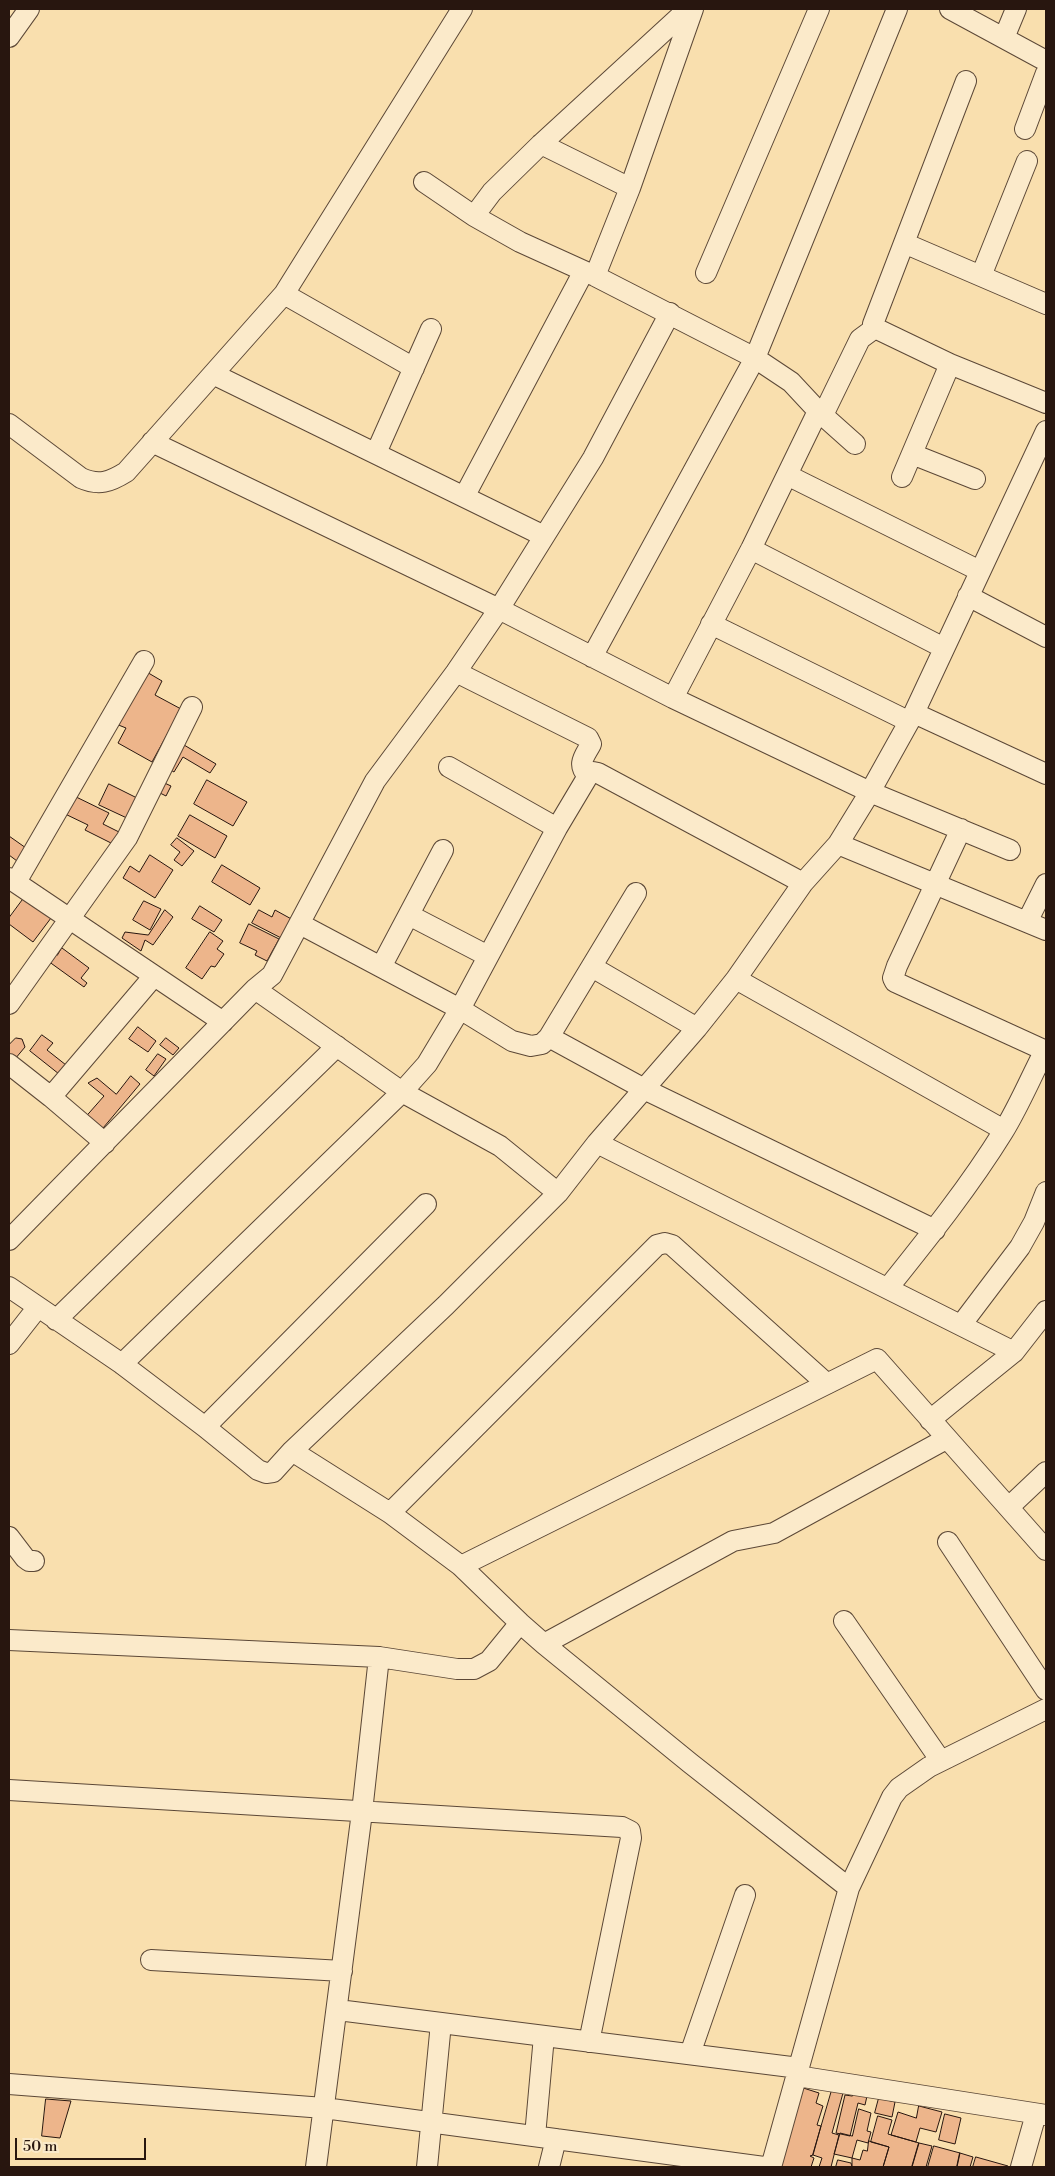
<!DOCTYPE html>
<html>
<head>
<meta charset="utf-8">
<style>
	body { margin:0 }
	#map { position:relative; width:1055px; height:2176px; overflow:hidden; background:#f9dfae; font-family:"Libre Bodoni",serif }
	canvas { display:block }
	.frame { position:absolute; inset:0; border:10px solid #28160f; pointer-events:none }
	.scale { position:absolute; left:15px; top:2138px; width:131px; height:22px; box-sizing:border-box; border:2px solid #28160f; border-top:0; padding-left:6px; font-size:15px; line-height:18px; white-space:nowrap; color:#28160f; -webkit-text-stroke:4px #fbeaca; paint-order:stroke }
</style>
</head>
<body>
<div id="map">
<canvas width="1055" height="2176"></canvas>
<div class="frame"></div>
<div class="scale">50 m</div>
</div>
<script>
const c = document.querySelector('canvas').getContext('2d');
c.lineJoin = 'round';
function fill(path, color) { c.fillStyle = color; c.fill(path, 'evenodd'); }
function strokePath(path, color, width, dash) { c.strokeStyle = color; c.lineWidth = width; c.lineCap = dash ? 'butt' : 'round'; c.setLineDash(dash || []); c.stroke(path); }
const building = new Path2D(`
	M145 671 162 681 155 695 181 709 152 762 118 743 126 728 116 724Z
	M179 742 216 764 210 773 183 757 174 772 164 766Z
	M158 780 171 786 166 796 154 790Z
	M207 780 247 802 233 826 194 804Z
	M109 784 139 799 129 819 99 805Z
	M70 794 109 813 103 824 119 832 113 844 85 830 88 825 61 812Z
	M190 815 227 836 215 858 178 836Z
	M9 836 26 848 17 861 9 855Z
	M177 838 194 851 182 866 174 860 180 852 171 845Z
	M150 855 173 870 155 898 123 878 130 866 139 872Z
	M222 865 260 888 250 905 212 882Z
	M27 894 54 914 33 942 9 924V918Z
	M144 901 161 909 150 930 133 920Z
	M200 906 222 920 214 932 192 919Z
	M165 910 173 917 153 945 145 940 141 951 122 938 125 932 148 935Z
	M259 910 272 917 275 910 295 921 285 940 252 923Z
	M249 924 279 939 267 961 255 955 257 951 240 943Z
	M210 932 223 941 217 949 224 954 215 967 211 966 202 979 186 968Z
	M62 948 89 968 81 978 87 983 84 987 48 961 54 953 57 955Z
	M138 1027 156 1041 148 1052 129 1039Z
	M42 1035 53 1043 47 1050 66 1065 59 1074 30 1051Z
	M16 1038 22 1039 25 1047 15 1059 9 1053V1045Z
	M166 1038 179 1048 173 1055 160 1045Z
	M158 1054 166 1059 154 1076 146 1070Z
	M131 1076 140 1084 98 1134 82 1121 104 1096 88 1083 97 1078 116 1094Z
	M797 2086 819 2093 816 2103 823 2106 817 2125 821 2126 813 2155 810 2156 814 2158 811 2167H777Z
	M832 2090 843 2093 832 2133 839 2135 831 2167H819L822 2158 813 2155Z
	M853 2093 867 2096 865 2105 858 2103 850 2136 836 2133 845 2095 852 2096Z
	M879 2098 895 2102 892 2117 875 2113Z
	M46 2099 71 2101 60 2138 42 2136Z
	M919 2106 942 2112 936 2132 920 2128 916 2142 891 2135 898 2112 916 2118Z
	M859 2109 871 2113 867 2131 871 2132 868 2143 857 2140 852 2158 834 2154 840 2133 852 2136Z
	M945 2114 961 2118 955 2144 939 2140Z
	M878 2116 892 2120 888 2134 919 2143 912 2167H883L889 2147 871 2142Z
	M869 2141 889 2147 883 2167H852V2158L860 2160 863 2150 867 2151Z
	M919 2143 932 2146 926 2167H912Z
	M934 2146 960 2153 957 2167H928Z
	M960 2153 973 2157 970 2167H957Z
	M976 2157 1008 2166V2167H973Z
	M838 2160 851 2163 852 2167H836Z`);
fill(building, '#edb58b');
strokePath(building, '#28160f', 1);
const street = new Path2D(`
	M950 9 1046 61
	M9 37 29 9
	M1004 38 1016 9
	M966 81 873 324 875 328 950 364 1046 403
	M1025 129 1046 73
	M541 144 630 188
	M424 182 474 216 520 242 595 276 755 358 791 382 818 411 855 444
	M474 216 492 192 541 144 688 9
	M904 243 1046 304
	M706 273 819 9
	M595 276 630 188 693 9
	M981 276 1027 161
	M284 294 414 368
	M213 374 544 536
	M823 415 860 339 875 328
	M9 424 81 478C99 486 110 482 126 472L284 294 462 9
	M152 442 499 609 673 698 870 792 1010 850
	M376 453 431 329
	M912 454 975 479
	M787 475 980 571
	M902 477 950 364
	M464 497 584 271
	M751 549 944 648
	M968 596 1046 637
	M711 624 908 721
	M592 657 755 358 897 9
	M456 672 588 738 591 744C585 756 576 764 588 776
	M673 698 751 549 818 411
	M914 713 1046 774
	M449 767 557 828
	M961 829 897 966 893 978 895 982 1046 1051
	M838 844 1046 930
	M9 878 223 1022
	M16 882 144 661
	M409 915 488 956
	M1027 922 1046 884
	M300 924 460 1009 512 1041 531 1046 542 1044 549 1037 636 893
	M381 967 443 850
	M592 967 697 1028
	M736 979 1004 1130
	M255 989 402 1092 500 1146 558 1193
	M9 1004 127 838 192 707
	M549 1037 646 1090 935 1230
	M9 1064 51 1097 105 1143
	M51 1097 154 976
	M597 1143 1014 1352
	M9 1240 255 989 272 975 375 781 456 672 499 609 593 458 670 313
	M9 1287 122 1364 205 1427 258 1470 266 1473 273 1472 292 1451 446 1305 558 1193 597 1143 697 1028 736 979 803 883 838 844 870 792 914 713 1046 431
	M888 1288C928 1238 969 1187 1003 1132 1019 1106 1031 1077 1045 1050
	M56 1320 337 1046
	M961 1325 1020 1247 1034 1222 1046 1192
	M9 1344 38 1307
	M122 1364 402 1092 427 1064 460 1009 557 828 588 776 593 772 598 773 803 883
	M930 1420 1014 1352 1046 1311
	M205 1427 426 1204
	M292 1451 390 1513 461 1566 520 1623 544 1644 690 1763 849 1888
	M1009 1507 1046 1472
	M390 1513 657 1245 665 1243 672 1245 827 1384
	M9 1537 25 1558 29 1561H34
	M948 1542 1046 1690
	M461 1566 877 1359 1046 1550
	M844 1621 941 1761
	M9 1640 379 1657 457 1669H474L489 1661 520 1623
	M544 1644 733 1541 774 1533 946 1439
	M9 1790 622 1827 630 1831 631 1838 589 2042
	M151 1960 342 1971
	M338 2010 799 2068
	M690 2054 745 1895
	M797 2076 1046 2115
	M9 2084 324 2108 764 2167
	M535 2136 544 2036
	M316 2167 362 1812 379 1657
	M427 2167 441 2023
	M549 2167 556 2139
	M771 2167 849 1888 892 1797 899 1788 929 1767 1046 1709
	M1021 2167 1036 2114`);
strokePath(street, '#5c4837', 22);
strokePath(street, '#fbeaca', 20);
</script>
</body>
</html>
